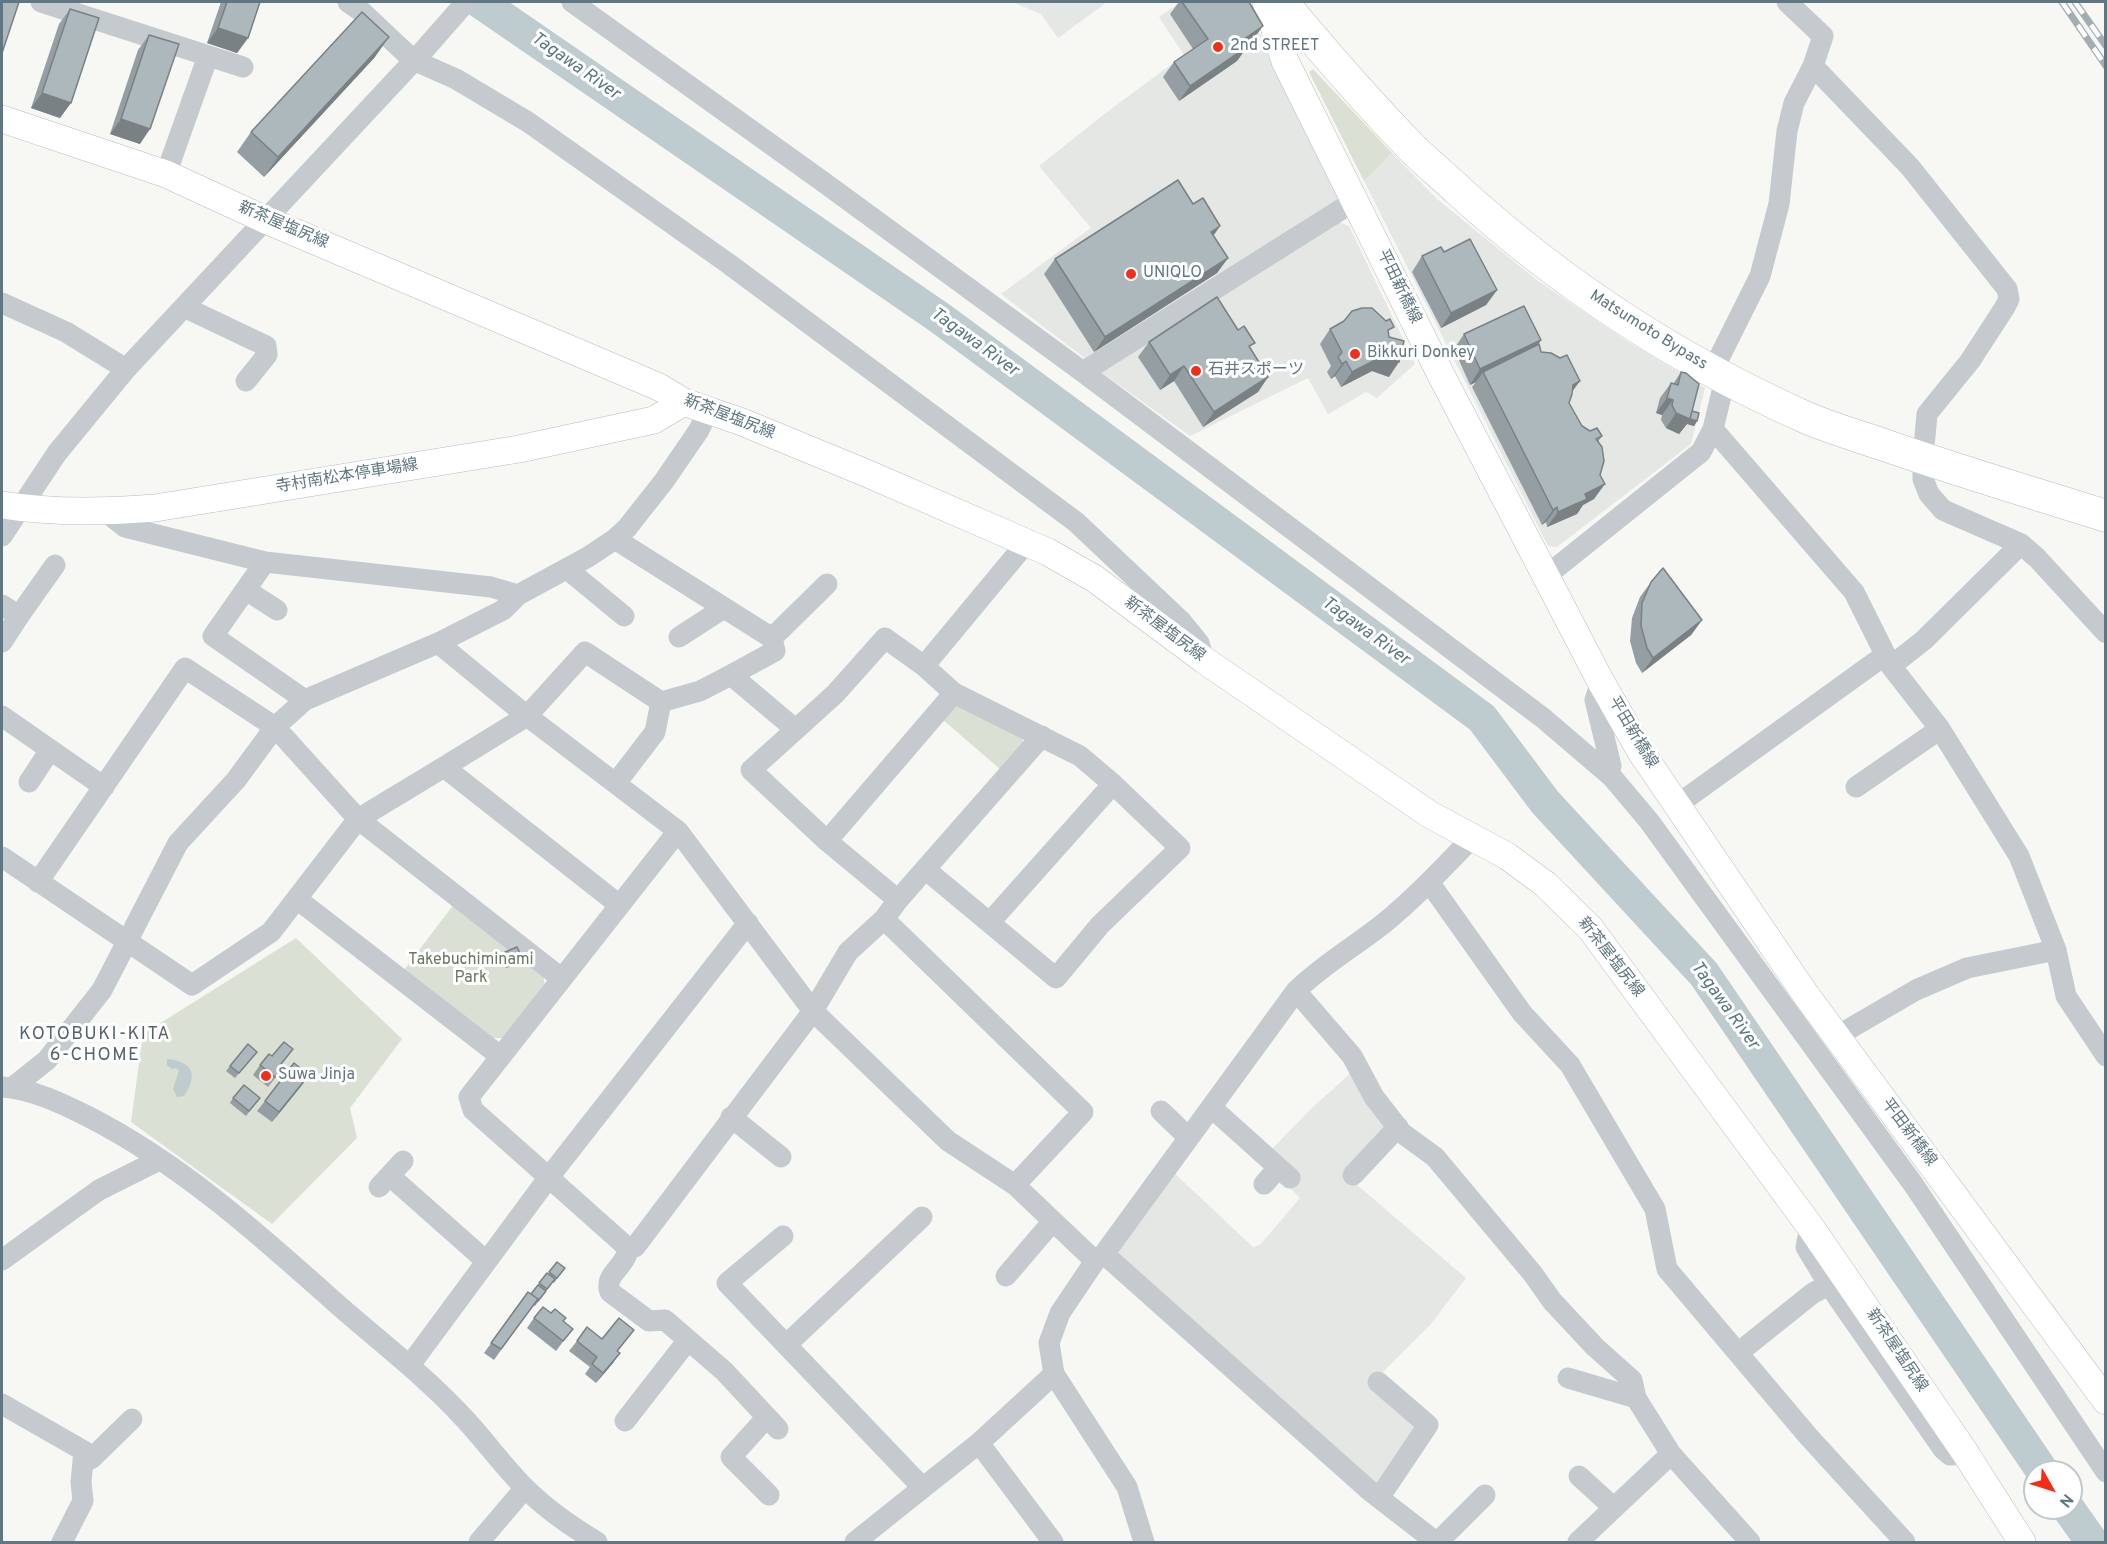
<!DOCTYPE html>
<html>
<head>
<meta charset="utf-8">
<style>
	body { margin:0 }
	#map { position:relative; width:2107px; height:1544px; overflow:hidden; background:#f7f7f4; font-family:Overpass,sans-serif }
	canvas { display:block }
	.frame { position:absolute; inset:0; border:3px solid #5f7782; pointer-events:none }
	.north { position:absolute; left:2023px; top:1460px; width:60px; height:60px; box-sizing:border-box; background:#fff; border:2px solid #bfc9cd; border-radius:50%; rotate:129deg; font-size:16px; font-weight:700; line-height:24px; text-align:center; color:#5f7782 }
	.north::after { content:''; display:block; margin:auto; width:21px; height:27px; background:#f42d17; clip-path:polygon(50% 0,100% 100%,50% 72%,0 100%) }
</style>
</head>
<body>
<div id="map">
<canvas width="2107" height="1544"></canvas>
<div class="frame"></div>
<div class="north">N</div>
</div>
<script>
const c = document.querySelector('canvas').getContext('2d');
c.lineJoin = 'round';
function fill(path, color) { c.fillStyle = color; c.fill(path, 'evenodd'); }
function strokePath(path, color, width, dash) { c.strokeStyle = color; c.lineWidth = width; c.lineCap = dash ? 'butt' : 'round'; c.setLineDash(dash || []); c.stroke(path); }
function drawText(font, color, halo, rows, align = 'center') {
  c.font = font + ' Overpass,"Noto Sans JP",sans-serif'; c.lineWidth = 6; c.setLineDash([]); c.textBaseline = 'middle'; c.strokeStyle = halo; c.fillStyle = color; for (const [text, x, y, turn = 0] of rows) {
    c.save(); c.translate(x, y); c.rotate((+turn || 0) * Math.PI / 180); c.textAlign = isNaN(turn) ? turn : align; if (halo) c.strokeText(text, 0, 0); c.fillText(text, 0, 0); c.restore();
  }
}
fill(new Path2D(`
	M1012 2H1107L1058 38 1041 14Z
	M1181 2H1242L1264 41 1340 200 1087 360 1001 294 1091 228 1039 166 1107 112 1184 55 1159 17Z
	M1392 153 1437 199 1538 281 1625 340 1705 388 1691 444 1557 547 1548 546 1364 181Z
	M1339 222 1349 226 1415 364 1377 398 1366 392 1328 414 1308 378 1190 436 1101 372Z
	M1352 1072 1387 1126 1342 1172 1466 1278 1430 1325 1378 1377 1419 1428 1378 1486 1114 1250 1171 1170 1253 1247 1260 1245 1300 1198 1289 1187 1270 1151 1313 1107Z`), '#e5e7e5');
fill(new Path2D(`
	M1313 69 1392 153 1364 181 1309 72Z
	M962 705 1021 736 1024 744 1001 770 942 719 951 708Z
	M454 904 543 974 545 986 506 1038H492L404 970Z
	M296 938 402 1039 350 1108 357 1138 272 1224 131 1122 143 1034Z`), '#dae0d4');
fill(new Path2D(`
	M167 1059C192 1061 199 1075 184 1096L177 1097 173 1089 179 1070 176 1068 172 1069 167 1065Z`), '#becccf');
strokePath(new Path2D(`
	M480 2 940 318 1482 718 1545 802 1704 974 2043 1472
	M2068 1508 2092 1542`), '#becccf', 33);
const major = new Path2D(`
	M1266 2 1285 61 1440 373 1601 682 1641 752 1806 995 2106 1401
	M2 119 166 174 266 220 659 387 684 402 742 422 866 473 1048 552 1095 579 1204 660 1429 814 1507 856 1545 884 1590 928 1812 1229 1964 1451 2022 1542
	M2 505C52 513 104 512 155 508L519 449 654 420 684 402`);
const highway = new Path2D(`
	M1282 2C1323 51 1365 100 1411 147 1426 162 1443 176 1458 190 1562 285 1679 361 1807 418 1833 429 1861 437 1887 446 1959 471 2033 493 2106 516`);
strokePath(major, '#b7bdc0', 28);
strokePath(highway, '#b7bcbe', 33);
strokePath(new Path2D(`
	M41 2 243 67
	M348 2 361 11 413 60 456 79 528 122 729 264 1076 522 1182 622 1199 643 1204 660
	M572 2 822 181 1083 372 1543 718 1612 777 1649 821 1913 1184 2106 1472
	M1813 66 1910 167 2007 289 2009 299 2005 307 1970 361 1927 414 1923 458V479L1929 494 1943 510 2021 544 2037 558 2106 633
	M166 174 208 56
	M2 303 66 332 126 369
	M184 307 266 346 267 355 246 381
	M1083 372 1356 200
	M1712 372 1760 276 1779 204 1787 131 1794 103 1813 66 1823 36 1787 2
	M1713 429 1854 592 1891 666 1940 729 2019 856 2056 950 2066 996 2106 1056
	M106 512 125 527 265 562 491 587 518 595
	M2 536 57 453 126 369 423 51 466 2
	M615 539 772 638 775 651 731 675
	M265 562 213 636 305 700
	M567 569 624 616
	M1546 576 1701 452 1713 429 1725 379
	M246 590 277 610
	M2 605 19 616 2 642
	M19 616 55 565
	M679 637 724 608
	M772 638 827 584
	M438 643 527 716 678 831 813 1011 948 1141 1015 1185 1095 1261
	M924 666 1027 542
	M1891 666 1924 640 2021 544
	M1601 682 1595 700 1611 766 1606 772
	M2 716 104 787
	M444 767 527 716 585 652 661 702 700 691 731 675 795 729
	M29 782 50 750
	M616 783 655 732 661 702
	M1856 787 1940 729
	M1677 805 1885 655
	M827 841 954 693
	M2 857 192 985 271 932 358 819 444 767 618 904
	M38 882 185 668 275 727 358 819 561 978
	M1429 882 1522 1013 1570 1065 1655 1209 1667 1269 1808 1436 1905 1542
	M297 899 500 1056
	M898 900 1042 736
	M884 919 1083 1112 1015 1185
	M990 922 1113 784
	M1296 991 1352 1056 1374 1097 1402 1133 1435 1157 1533 1274 1552 1301 1595 1347 1632 1380 1636 1398 1671 1454 1578 1542
	M1837 1036 1916 990 1967 968 2056 950
	M2 1087C32 1089 61 1103 87 1116 180 1163 260 1235 337 1304 379 1341 424 1375 462 1416 484 1439 502 1465 525 1488 546 1509 572 1527 597 1542
	M12 1088 47 1060 102 990 178 843 236 780 275 727 305 700 438 643 503 610 518 595 588 557 615 539 627 528 664 481 699 430 708 411
	M1212 1108 1290 1178
	M1161 1111 1189 1138
	M731 1117 781 1157
	M1353 1175 1398 1127
	M390 1176 486 1261
	M1264 1184 1278 1168
	M379 1187 403 1161
	M1810 1227 1806 1247 1829 1285 1943 1449 1950 1455 1966 1454
	M783 1236 727 1283 922 1487
	M628 1248 635 1247 813 1011 848 952 884 919 898 900 827 841 751 770 835 694 885 638 924 666 954 693 1080 756 1113 784 1180 848 1100 925 1056 978 925 869
	M628 1248 473 1110 469 1097 678 831
	M628 1248C627 1267 603 1274 610 1292L649 1321 665 1320 724 1371 778 1429
	M1104 1254 1296 991C1322 965 1354 947 1383 924 1415 898 1444 867 1472 838
	M2 1260 99 1190 159 1160
	M1006 1276 1053 1221
	M786 1345 922 1217
	M1738 1353 1813 1293 1829 1285
	M410 1365 549 1177 748 923
	M1568 1378 1636 1398
	M1378 1382 1428 1425 1379 1498
	M2 1404 84 1451 81 1482 83 1501 62 1542
	M767 1417 731 1457 769 1495
	M625 1421 688 1340
	M979 1443 1053 1542
	M1671 1454 1750 1542
	M83 1463 92 1458 132 1419
	M1579 1476 1614 1508
	M479 1542 525 1488
	M855 1542 979 1443 1054 1374
	M1144 1542 1127 1487 1054 1374 1049 1343 1060 1313 1095 1261 1104 1254 1370 1491 1436 1542
	M1438 1542 1485 1495`), '#c4cacd', 21);
strokePath(major, '#fff', 27);
strokePath(highway, '#fff', 32);
const rail = new Path2D(`
	M2062 2 2106 66
	M2075 2 2106 46`);
strokePath(rail, '#a4adb2', 7);
strokePath(rail, '#fff', 4.5, [14]);
fill(new Path2D(`
	M221 2H260L248 38 237 53 207 43Z
	M1179 2H1249L1252 41 1247 45 1237 61 1179 101 1163 77 1174 62 1193 49 1170 14Z
	M70 9 60 118 31 108 59 24Z
	M149 35 140 144 110 134 138 50Z
	M375 57 264 177 237 152 251 132Z
	M1213 236 1228 258 1217 273 1094 352 1044 274 1055 259Z
	M1444 252 1497 290 1486 305 1441 328 1412 272 1422 256Z
	M1330 329 1388 335 1389 377 1372 371 1341 387 1335 376 1331 379 1327 372 1331 366 1320 344Z
	M1464 334 1541 340 1538 345 1541 352 1572 392 1569 403 1582 426 1590 431 1602 436 1598 442 1600 475 1594 499 1583 505 1577 514 1547 527 1546 522 1542 525 1472 387 1476 382 1470 385 1454 349Z
	M1149 342 1251 349 1268 377 1258 392 1203 427 1174 381 1160 390 1138 357Z
	M1681 372 1692 411 1697 421 1694 426 1687 424 1679 434 1666 428 1661 420 1662 415 1656 413 1660 398 1671 383 1673 384Z
	M1651 582 1702 620 1691 635 1642 673 1636 663 1630 641 1632 618 1640 597Z
	M505 952 522 958 518 963 506 968 501 957Z
	M293 1049 281 1064 284 1067 268 1087 253 1075 260 1065 272 1056Z
	M257 1052 235 1078 226 1071 230 1066Z
	M302 1085 272 1122 257 1111 265 1101Z
	M233 1098 256 1103 246 1116 230 1103Z
	M557 1262 565 1268 554 1283 553 1282 535 1306 533 1305 494 1360 484 1353 528 1292 531 1294 547 1273 548 1274Z
	M551 1313 565 1339 556 1351 527 1328 534 1318Z
	M634 1330 618 1351 613 1363 596 1383 585 1374 590 1367 569 1351 577 1341 602 1339Z`), '#959ea2');
fill(new Path2D(`
	M1263 26 1252 41 1233 54 1244 39Z
	M218 28 248 38 237 53 207 43Z
	M389 37 375 57 264 177 278 157Z
	M1248 46 1237 61 1179 101 1190 86Z
	M42 93 71 103 60 118 31 108Z
	M121 119 150 129 140 144 110 134Z
	M1220 226 1210 241 1211 232Z
	M1228 258 1217 273 1094 352 1105 337Z
	M1497 290 1486 305 1441 328 1451 313Z
	M1541 340 1530 355 1483 372 1476 382 1470 385 1480 369Z
	M1383 356 1399 362 1389 377 1372 371 1341 387 1352 372Z
	M1346 361 1335 376 1331 379 1342 364Z
	M1184 366 1174 381 1160 390 1170 375Z
	M1268 377 1258 392 1203 427 1214 412Z
	M1580 381 1569 396 1573 385Z
	M1667 398 1673 400 1662 415 1656 413Z
	M1676 413 1697 421 1694 426 1687 424 1679 434 1666 428Z
	M1605 484 1594 499 1583 505 1577 514 1547 527 1558 512 1585 494Z
	M1557 507 1546 522 1542 525 1553 510Z
	M1702 620 1691 635 1642 673 1653 658Z
	M522 958 518 963 506 968 510 963Z
	M309 1075 302 1085 272 1122 279 1112Z
	M620 1353 613 1363 596 1383 603 1373Z`), '#798184');
const building = new Path2D(`
	M2 2H19L2 53Z
	M227 2H260L248 38 218 28Z
	M1182 2H1249L1263 26 1244 39 1248 46 1190 86 1174 62 1208 39Z
	M70 9 99 18 71 103 42 93Z
	M362 12 389 37 278 157 251 132Z
	M149 35 179 44 150 129 121 119Z
	M1178 180 1193 204 1203 198 1220 226 1211 232 1228 258 1105 337 1055 259Z
	M1470 239 1497 290 1451 313 1422 256 1441 247 1444 252Z
	M1217 297 1238 330 1244 326 1255 343 1249 346 1268 377 1214 412 1184 366 1170 375 1149 342Z
	M1524 306 1541 340 1480 369 1464 334Z
	M1362 308H1372L1386 321 1390 319 1394 327 1388 330 1389 337 1404 341 1399 362 1383 356 1352 372 1346 361 1342 364 1338 357 1342 352 1330 329 1344 321 1352 311Z
	M1539 344 1541 352 1551 353 1560 358 1567 355 1580 381 1573 385 1572 394 1569 403 1582 426 1590 431 1597 428 1602 436 1596 439 1602 447 1604 461 1600 475 1605 484 1585 494 1587 499 1558 512 1557 507 1553 510 1483 372Z
	M1681 372 1686 373 1699 384 1690 419 1676 413 1672 405 1673 400 1667 398 1671 383 1678 385Z
	M1692 411 1699 413 1697 421 1690 419Z
	M1663 568 1702 620 1653 658 1647 648 1641 626 1642 603 1651 582Z
	M517 947 522 958 510 963 505 952Z
	M284 1042 293 1049 281 1064 284 1067 275 1077 260 1065 269 1054 272 1056Z
	M248 1044 257 1052 239 1073 230 1066Z
	M294 1063 309 1075 279 1112 265 1101Z
	M244 1085 260 1098 249 1111 233 1098Z
	M557 1262 565 1268 557 1278 549 1272Z
	M547 1273 555 1279 547 1289 539 1283Z
	M538 1285 546 1291 538 1301 537 1300 538 1299 531 1294Z
	M528 1292 538 1299 501 1349 491 1343Z
	M543 1307 551 1313 555 1309 566 1318 563 1321 573 1329 563 1341 534 1318Z
	M619 1318 634 1330 617 1351 620 1353 603 1373 592 1364 597 1357 577 1341 587 1327 602 1339Z`);
fill(building, '#adb8bc');
strokePath(building, '#798184', 1.5);
for (const [x, y, r, color] of [
	[1218,47,6,"#f42d17"],
	[1131,274,6,"#f42d17"],
	[1355,354,6,"#f42d17"],
	[1196,371,6,"#f42d17"],
	[266,1076,6,"#f42d17"]
]) { const dot = new Path2D(); dot.arc(x, y, r, 0, 2 * Math.PI); c.fillStyle = color; c.fill(dot); strokePath(dot, '#fff', 2); }
drawText('16px', '#5f7782', '#fff', [
	["2nd STREET",1230,47],
	["UNIQLO",1143,274],
	["Bikkuri Donkey",1367,354],
	["石井スポーツ",1208,371],
	["Suwa Jinja",278,1076]
], 'left');
drawText('16px', '#5f7782', '#fff', [
	["新茶屋塩尻線",283,226,23],
	["平田新橋線",1398,287,64],
	["Matsumoto Bypass",1648,331,32],
	["新茶屋塩尻線",729,418,21],
	["寺村南松本停車場線",347,477,-9],
	["新茶屋塩尻線",1164,630,37],
	["平田新橋線",1632,733,59],
	["新茶屋塩尻線",1610,958,52],
	["平田新橋線",1908,1133,53],
	["新茶屋塩尻線",1896,1351,56]
]);
drawText('16px', '#67795f', '#fff', [
	["Takebuchiminami",471,961],
	["Park",471,979]
]);
drawText('italic 18px', '#5a787d', '#fff', [
	["Tagawa River",575,67,35],
	["Tagawa River",974,343,36],
	["Tagawa River",1365,632,36],
	["Tagawa River",1724,1006,54]
]);
c.letterSpacing = '1.5px';
drawText('18px', '#52646c', '#fff', [
	["KOTOBUKI-KITA",95,1035],
	["6-CHOME",95,1056]
]);
c.letterSpacing = '0px';
</script>
</body>
</html>
